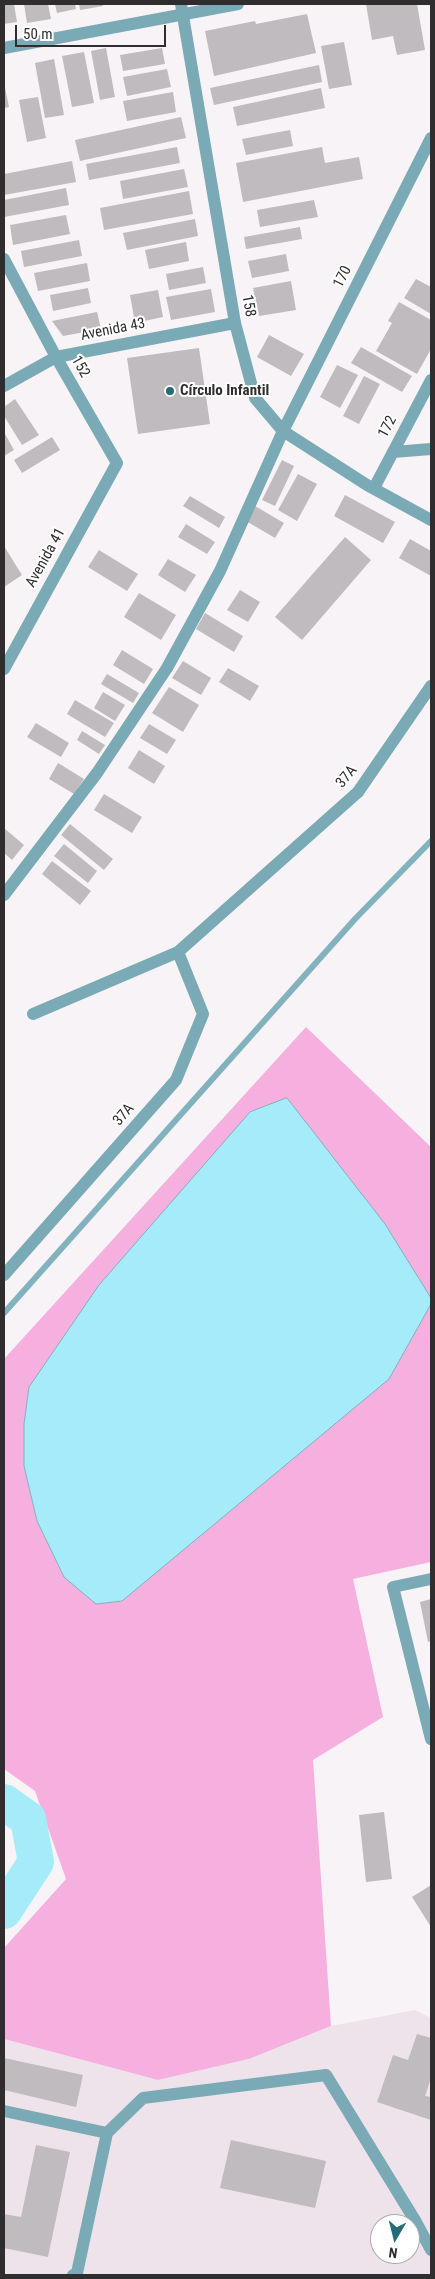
<!DOCTYPE html>
<html>
<head>
<meta charset="utf-8">
<style>
	body { margin:0 }
	#map { position:relative; width:435px; height:2279px; overflow:hidden; background:#f8f3f6; font-family:"Roboto Condensed",sans-serif }
	canvas { display:block }
	.frame { position:absolute; inset:0; border:5px solid #2f2d2e; pointer-events:none }
	.north { position:absolute; left:370px; top:2214px; width:50px; height:50px; box-sizing:border-box; background:#fff; border:1px solid #acabab; border-radius:50%; rotate:188deg; font-size:14px; font-weight:700; line-height:20px; text-align:center; color:#2f2d2e }
	.north::after { content:''; display:block; margin:auto; width:18px; height:22px; background:#256c79; clip-path:polygon(50% 0,100% 100%,50% 72%,0 100%) }
	.scale { position:absolute; left:15px; top:25px; width:151px; height:22px; box-sizing:border-box; border:2px solid #2f2d2e; border-top:0; padding-left:6px; font-size:15px; line-height:18px; white-space:nowrap; color:#2f2d2e; -webkit-text-stroke:4px #fff; paint-order:stroke }
</style>
</head>
<body>
<div id="map">
<canvas width="435" height="2279"></canvas>
<div class="frame"></div>
<div class="north">N</div>
<div class="scale">50 m</div>
</div>
<script>
const c = document.querySelector('canvas').getContext('2d');
c.lineJoin = 'round';
function fill(path, color) { c.fillStyle = color; c.fill(path, 'evenodd'); }
function strokePath(path, color, width, dash) { c.strokeStyle = color; c.lineWidth = width; c.lineCap = dash ? 'butt' : 'round'; c.setLineDash(dash || []); c.stroke(path); }
function drawText(font, color, halo, rows, align = 'center') {
  c.font = font + ' "Roboto Condensed",sans-serif'; c.lineWidth = 4; c.setLineDash([]); c.textBaseline = 'middle'; c.strokeStyle = halo; c.fillStyle = color; for (const [text, x, y, turn = 0] of rows) {
    c.save(); c.translate(x, y); c.rotate((+turn || 0) * Math.PI / 180); c.textAlign = isNaN(turn) ? turn : align; if (halo) c.strokeText(text, 0, 0); c.fillText(text, 0, 0); c.restore();
  }
}
fill(new Path2D(`
	M415 2010 431 2018V2275H4V2039L158 2080 249 2059 331 2026ZM380 2224H410V2254H380Z`), '#eee3ea');
fill(new Path2D(`
	M306 1027 431 1147V1562L353 1579 383 1717 313 1760 331 2026 249 2059 158 2080 4 2039V1948L66 1879 35 1791 4 1769V1359Z`), '#f6b0e0');
const water = new Path2D(`
	M287 1098 385 1224 431 1298V1304L389 1379 122 1601 96 1604 64 1577 37 1521 24 1466V1424L29 1387 99 1285 250 1112Z`);
fill(water, '#a6ebfa');
strokePath(water, '#82b2bd', 1);
strokePath(new Path2D(`
	M4 1313 355 919 431 841`), '#82b2bd', 6);
strokePath(new Path2D(`
	M4 1802 28 1819 36 1862 4 1911`), '#a6ebfa', 36);
fill(new Path2D(`
	M4 4H14L17 22 4 24Z
	M24 4H48L51 19 27 23Z
	M55 4H75L76 9 57 13Z
	M79 4H102L103 6 80 10Z
	M366 4H417L425 50 397 55 393 36 372 40Z
	M307 14 316 53 214 76 205 31 255 21 256 24Z
	M344 42 352 85 329 89 321 46Z
	M106 48 115 97 100 100 91 51Z
	M162 48 165 64 123 71 120 55Z
	M84 52 94 103 72 107 62 56Z
	M54 59 64 115 45 118 35 63Z
	M319 65 322 82 214 105 210 88Z
	M167 69 171 87 127 96 123 77Z
	M4 83 9 107 4 108Z
	M321 88 325 108 237 126 233 107Z
	M173 92 176 112 127 121 123 101Z
	M38 97 46 138 27 142 19 100Z
	M181 117 186 138 80 161 75 140Z
	M290 130 293 146 246 155 242 139Z
	M177 147 180 163 89 180 86 164Z
	M322 147 325 163 359 157 363 179 243 202 236 163Z
	M72 161 76 182 4 195V174Z
	M184 169 188 187 123 199 120 181Z
	M66 188 69 205 4 217V200Z
	M189 191 193 214 104 230 100 208Z
	M314 200 318 217 260 227 257 210Z
	M66 215 70 234 13 245 10 225Z
	M195 219 198 236 127 250 123 233Z
	M300 227 302 239 246 249 244 237Z
	M79 240 82 256 24 267 21 251Z
	M186 242 189 261 149 269 145 250Z
	M286 254 289 271 252 278 248 261Z
	M87 263 90 281 38 291 34 273Z
	M203 267 206 283 169 290 166 274Z
	M416 279 431 287V314L404 298Z
	M291 281 296 310 259 316 253 288Z
	M88 288 91 303 53 311 50 295Z
	M211 289 215 312 171 320 166 297Z
	M158 290 163 317 135 323 130 295Z
	M399 302 431 320V349L417 374 376 351 392 323 388 321Z
	M97 312 101 329 63 336 52 321Z
	M269 335 304 354 291 376 257 357Z
	M361 347 412 376 402 392 351 363Z
	M199 348 210 424 138 434 127 358Z
	M337 365 358 375 340 408 320 397Z
	M364 376 380 384 359 424 343 416Z
	M15 399 39 435 22 445 4 416V407Z
	M4 432 14 450 4 456Z
	M52 437 60 450 22 473 14 460Z
	M282 460 294 466 275 506 262 500Z
	M298 474 317 484 297 521 278 510Z
	M345 495 395 522 383 543 334 516Z
	M190 496 225 517 219 528 183 506Z
	M255 506 284 523 275 538 246 521Z
	M186 524 215 542 207 554 178 537Z
	M345 537 371 560 302 640 275 617Z
	M410 539 431 551V576L399 558Z
	M4 546 22 575 4 587Z
	M99 550 138 574 127 591 88 567Z
	M168 559 196 575 185 592 158 575Z
	M240 590 260 602 248 622 227 610Z
	M139 593 176 615 161 640 124 617Z
	M205 613 243 636 234 652 196 629Z
	M122 650 153 669 144 684 113 665Z
	M183 661 211 678 201 695 172 678Z
	M228 668 259 686 250 701 219 682Z
	M107 674 139 693 133 703 101 684Z
	M169 687 199 705 183 732 152 713Z
	M103 692 125 705 115 721 94 708Z
	M75 700 114 723 105 737 67 714Z
	M36 723 69 743 61 757 27 737Z
	M149 724 176 740 167 754 140 738Z
	M82 731 105 745 99 754 77 740Z
	M139 750 165 766 154 784 128 768Z
	M58 763 84 779 74 794 49 779Z
	M104 794 142 817 132 833 94 810Z
	M70 824 113 859 104 870 61 835Z
	M4 828 24 845 12 860 4 853Z
	M64 844 97 871 88 883 54 856Z
	M52 861 91 891 80 905 42 874Z
	M431 1599V1641L428 1642 420 1602Z
	M384 1812 392 1879 366 1882 359 1815Z
	M431 1885V1927L412 1897Z
	M417 2034 431 2038V2078L425 2096 431 2097V2120L377 2102 393 2055 408 2060Z
	M4 2058 83 2075 76 2107 4 2090Z
	M231 2140 326 2161 315 2208 220 2188Z
	M36 2145 70 2152 48 2257 4 2248V2214L21 2217Z`), '#bfbbbe');
strokePath(new Path2D(`
	M4 895 97 773 167 668 220 571 283 431 431 138
	M33 1014 178 952 358 792
	M4 1275 176 1080 203 1014 178 952
	M4 2111 107 2133
	M73 2275 77 2273 107 2133 143 2098 326 2075 416 2222 431 2250`), '#7aaab5', 12);
strokePath(new Path2D(`
	M4 48 238 4
	M4 259 56 357 117 463 4 669
	M4 386 56 357 235 323
	M393 452 431 449
	M374 488 431 380
	M358 792 431 686
	M431 1579 393 1587 431 1739`), '#7aaab5', 12);
strokePath(new Path2D(`
	M181 4 235 323 255 398 283 431 367 485 431 520`), '#7aaab5', 12);
for (const [x, y, r, color] of [
	[170,391,5,"#256c79"]
]) { const dot = new Path2D(); dot.arc(x, y, r, 0, 2 * Math.PI); c.fillStyle = color; c.fill(dot); strokePath(dot, '#fff', 2); }
drawText('15px', '#2f2d2e', '#fff', [
	["170",343,277,-63],
	["158",248,306,80],
	["Avenida 43",113,330,-11],
	["152",80,367,60],
	["172",388,427,-62],
	["Avenida 41",46,558,-61],
	["37A",347,777,-50],
	["37A",124,1115,-49]
]);
drawText('bold 15px', '#2f2d2e', '#fff', [
	["Círculo Infantil",180,391]
], 'left');
</script>
</body>
</html>
